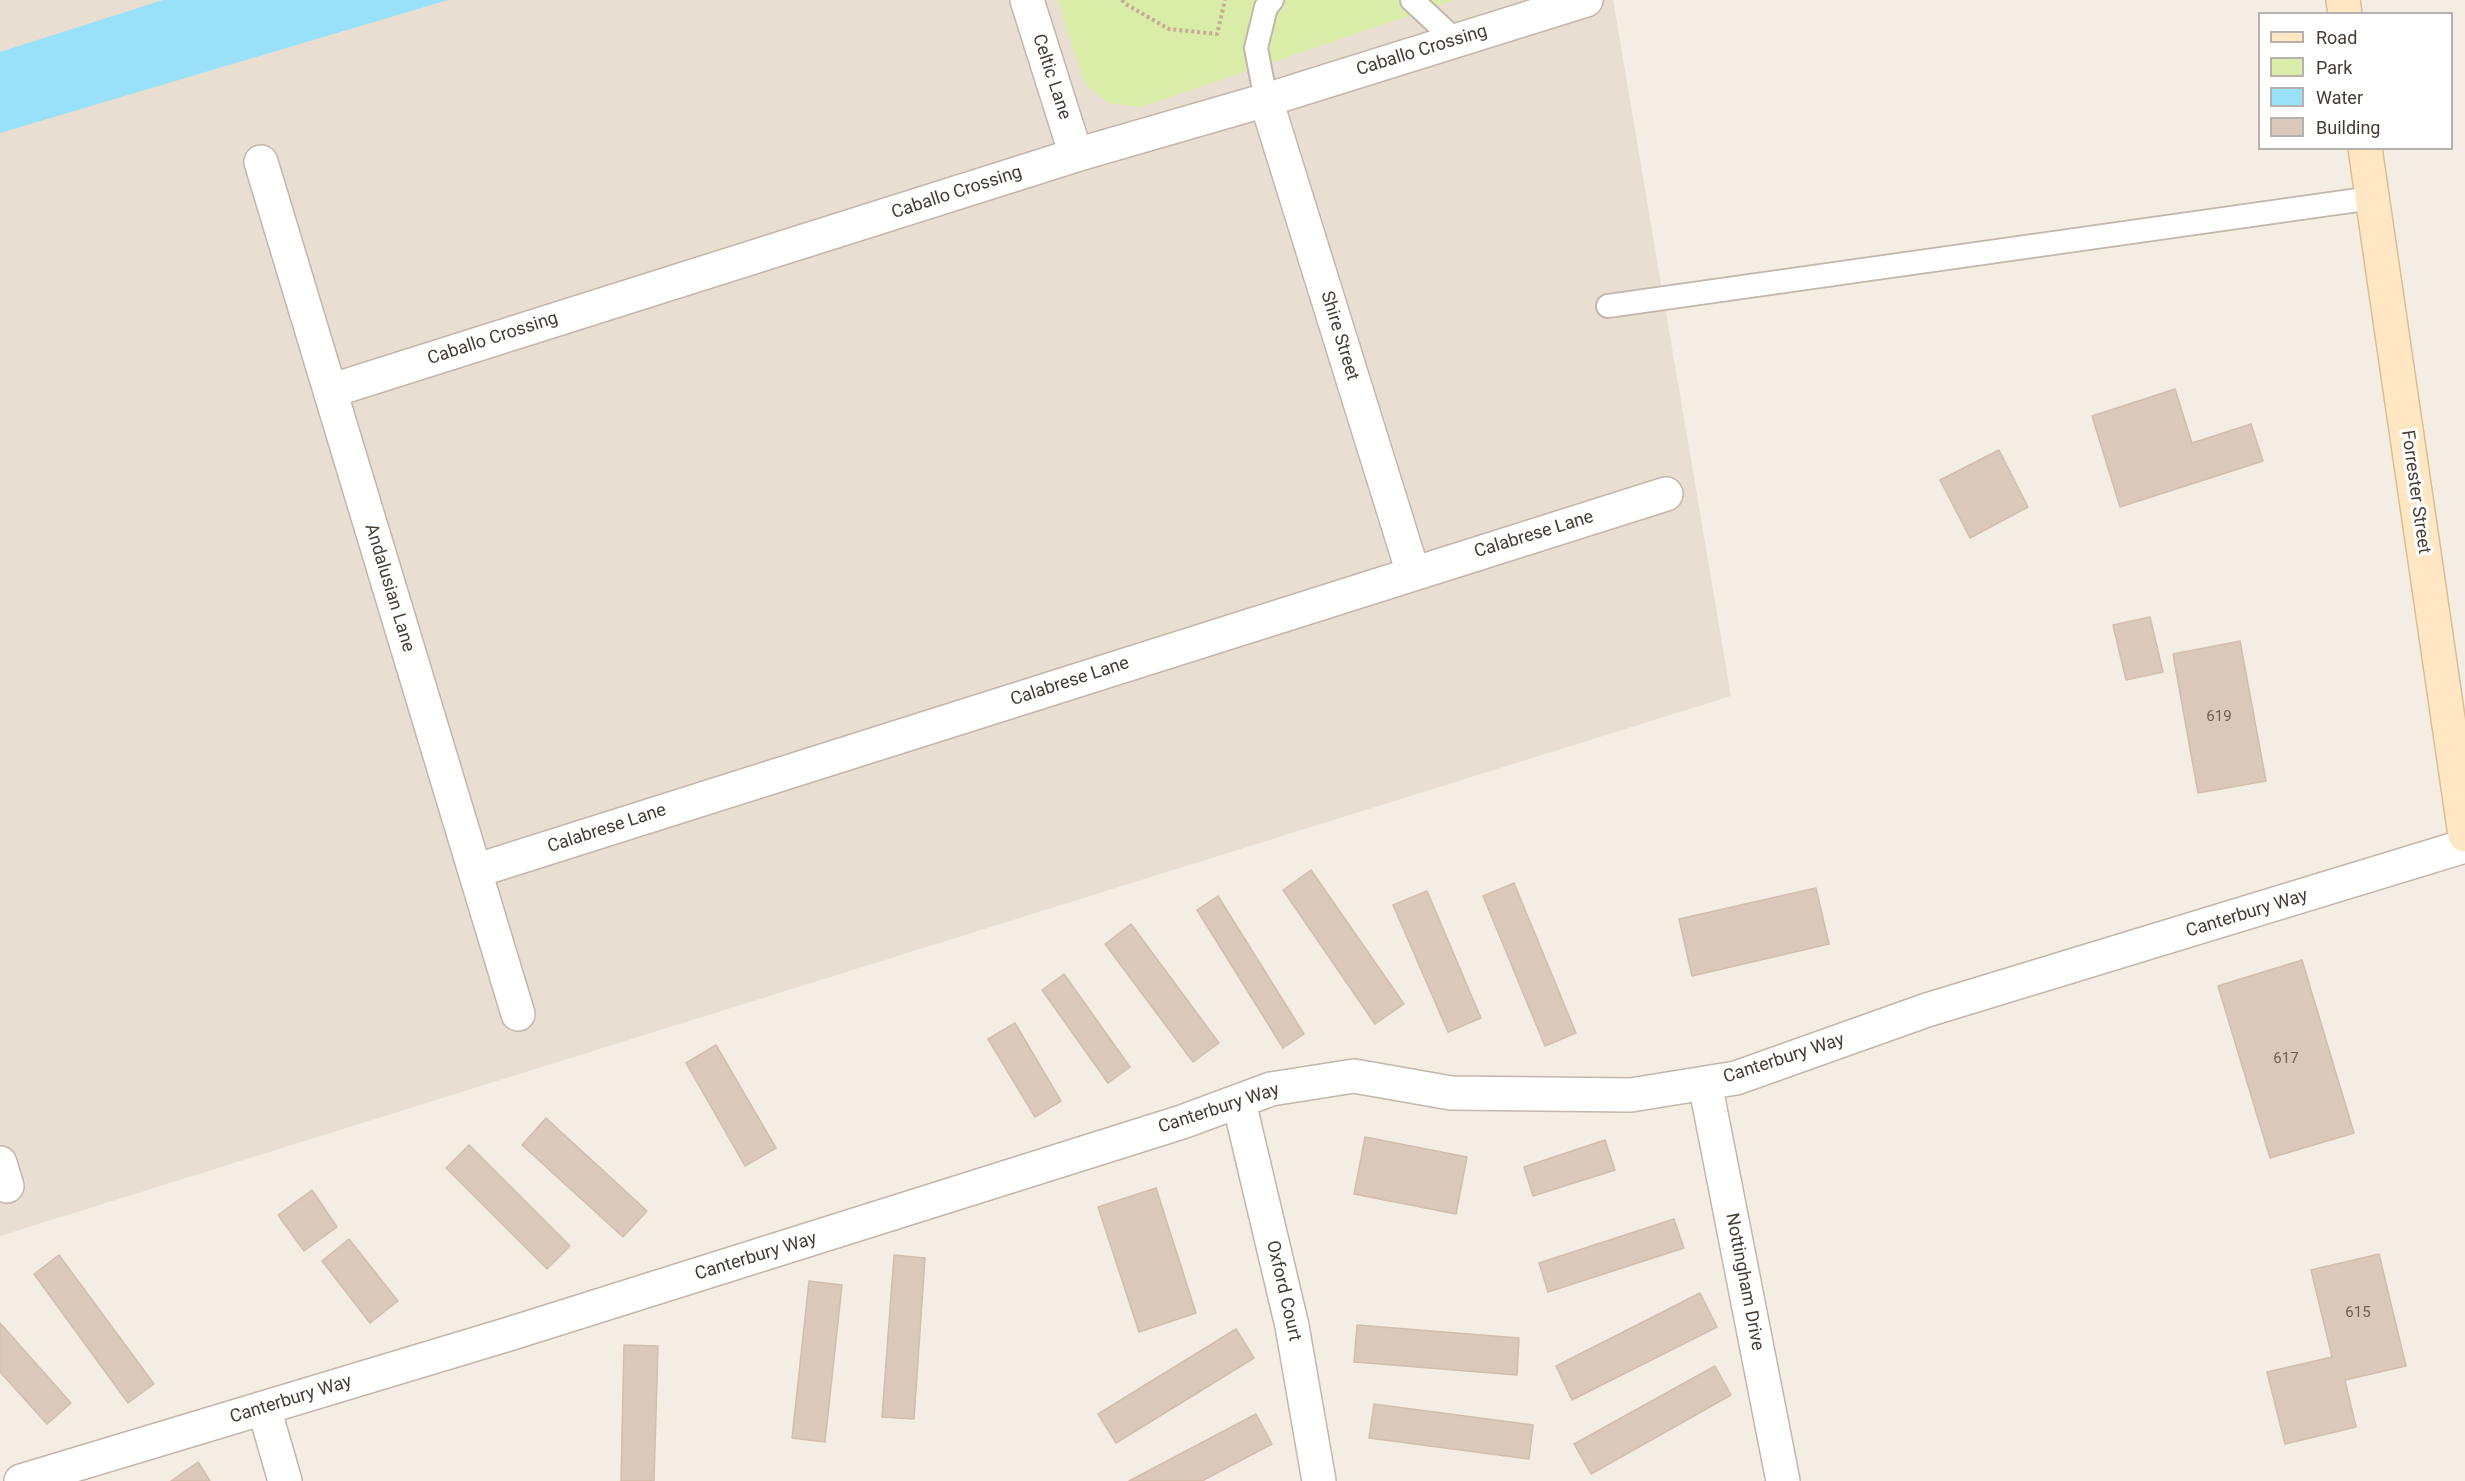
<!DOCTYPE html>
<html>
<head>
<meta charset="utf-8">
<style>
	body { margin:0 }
	#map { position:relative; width:2465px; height:1481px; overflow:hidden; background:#f4ede4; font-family:Roboto,sans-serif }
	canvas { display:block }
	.legend { position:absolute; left:2258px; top:12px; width:195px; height:138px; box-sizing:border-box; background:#fff; border:2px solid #b5b1ad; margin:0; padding:8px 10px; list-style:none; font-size:18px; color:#473c33 }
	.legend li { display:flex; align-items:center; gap:12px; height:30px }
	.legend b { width:30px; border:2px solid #b5b1ad }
</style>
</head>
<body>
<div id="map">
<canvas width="2465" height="1481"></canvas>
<ul class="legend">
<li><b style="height:8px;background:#ffe7c3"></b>Road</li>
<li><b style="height:16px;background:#daeda8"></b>Park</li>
<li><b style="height:16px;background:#99e1f8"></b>Water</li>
<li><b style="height:16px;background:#dac9bb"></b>Building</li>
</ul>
</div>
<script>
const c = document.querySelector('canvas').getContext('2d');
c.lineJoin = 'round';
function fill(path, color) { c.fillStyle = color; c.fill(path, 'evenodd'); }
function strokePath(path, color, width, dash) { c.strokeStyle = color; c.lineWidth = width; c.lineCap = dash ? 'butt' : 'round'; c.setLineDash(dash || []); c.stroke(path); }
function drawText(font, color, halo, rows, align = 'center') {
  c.font = font + ' Roboto,sans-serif'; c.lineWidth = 6; c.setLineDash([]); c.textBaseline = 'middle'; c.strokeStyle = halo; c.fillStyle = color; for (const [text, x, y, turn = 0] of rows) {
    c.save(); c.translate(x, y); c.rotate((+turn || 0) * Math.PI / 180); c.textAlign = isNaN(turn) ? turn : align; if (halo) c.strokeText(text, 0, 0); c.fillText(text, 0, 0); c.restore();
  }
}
fill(new Path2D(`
	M0 0H1613L1731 696 0 1236Z`), '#e9ded2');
fill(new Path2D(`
	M1058 0H1455L1141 107 1108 103 1084 83Z`), '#daeda8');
fill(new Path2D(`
	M163 0H448L0 133V52Z`), '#99e1f8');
const building = new Path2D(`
	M2175 389 2192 443 2251 424 2263 461 2120 507 2092 416Z
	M1999 450 2028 507 1970 538 1940 480Z
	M2150 617 2163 672 2126 680 2113 625Z
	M2240 641 2266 781 2198 793 2173 654Z
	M1311 870 1404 1004 1375 1024 1283 890Z
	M1514 883 1576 1033 1545 1046 1483 896Z
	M1816 888 1829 944 1692 976 1679 919Z
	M1427 891 1481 1018 1448 1032 1393 905Z
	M1218 896 1304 1034 1283 1048 1197 910Z
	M1131 924 1219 1043 1193 1062 1105 944Z
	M2302 960 2354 1133 2270 1158 2218 986Z
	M1064 974 1130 1067 1108 1083 1042 990Z
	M1015 1023 1061 1101 1035 1117 988 1039Z
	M716 1045 776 1148 745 1166 686 1063Z
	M546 1118 647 1211 623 1237 522 1145Z
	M1365 1137 1467 1157 1456 1214 1354 1194Z
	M1605 1140 1615 1170 1533 1196 1524 1167Z
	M469 1145 570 1246 547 1269 446 1168Z
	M1156 1188 1196 1313 1139 1332 1098 1207Z
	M312 1190 337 1227 304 1251 278 1215Z
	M1674 1219 1684 1248 1548 1292 1539 1263Z
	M349 1239 398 1301 370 1323 322 1261Z
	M2379 1254 2406 1366 2345 1380 2356 1427 2285 1444 2267 1372 2332 1357 2311 1270Z
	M59 1255 154 1384 128 1403 34 1274Z
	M894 1255 925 1258 914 1419 882 1417Z
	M809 1281 842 1285 825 1442 792 1438Z
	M1700 1293 1717 1327 1572 1400 1556 1366Z
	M0 1323 71 1403 47 1424 0 1372Z
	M1357 1325 1519 1338 1517 1375 1354 1362Z
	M1236 1329 1254 1358 1116 1443 1098 1414Z
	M624 1345 658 1346 654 1481H621Z
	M1715 1366 1731 1395 1591 1474 1574 1444Z
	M1374 1404 1533 1425 1529 1459 1369 1438Z
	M1256 1414 1272 1444 1202 1481H1129Z
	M198 1462 210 1481H171Z`);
fill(building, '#dac9bb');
strokePath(building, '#d3bdab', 1.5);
const lane = new Path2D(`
	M1412 0 1455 40
	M1266 100 1256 48 1266 7 1272 0
	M1608 306 2372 198`);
const street = new Path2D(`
	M1027 0 1076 155
	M1266 100 1413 573
	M261 162 518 1014
	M330 391 1076 155 1266 100 1586 0
	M475 871 1666 494
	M1705 1083 1783 1481
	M1239 1102 1292 1326 1319 1481
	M0 1163 7 1186
	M264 1408 285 1481
	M21 1481 509 1334 1182 1122 1271 1089 1354 1076 1451 1093 1631 1095 1736 1078 1927 1010 2465 846`);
const secondary = new Path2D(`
	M2343 0 2345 14
	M2365 148 2465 835`);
strokePath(lane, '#c4b6a9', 26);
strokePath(street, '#c4b6a9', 36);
strokePath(secondary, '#dcbc91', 36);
strokePath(new Path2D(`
	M1122 0 1124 3 1169 29 1217 34 1225 0`), '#c4ac95', 4, [3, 3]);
strokePath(lane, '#fff', 22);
strokePath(street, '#fff', 33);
strokePath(secondary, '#ffe7c3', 33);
drawText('15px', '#6c5f55', null, [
	["619",2219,717],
	["617",2286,1059],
	["615",2358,1313]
]);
drawText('18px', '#473c33', '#fff', [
	["Caballo Crossing",1422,51,-17],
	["Celtic Lane",1051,77,72],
	["Caballo Crossing",957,193,-18],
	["Shire Street",1339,336,73],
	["Caballo Crossing",493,339,-18],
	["Forrester Street",2415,492,82],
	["Calabrese Lane",1534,535,-17],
	["Andalusian Lane",389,588,73],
	["Calabrese Lane",1070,682,-18],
	["Calabrese Lane",607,829,-18],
	["Canterbury Way",2247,914,-17],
	["Canterbury Way",1784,1059,-18],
	["Canterbury Way",1219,1109,-18],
	["Canterbury Way",756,1257,-17],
	["Nottingham Drive",1744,1282,79],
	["Oxford Court",1283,1291,77],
	["Canterbury Way",291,1400,-17]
]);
</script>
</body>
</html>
